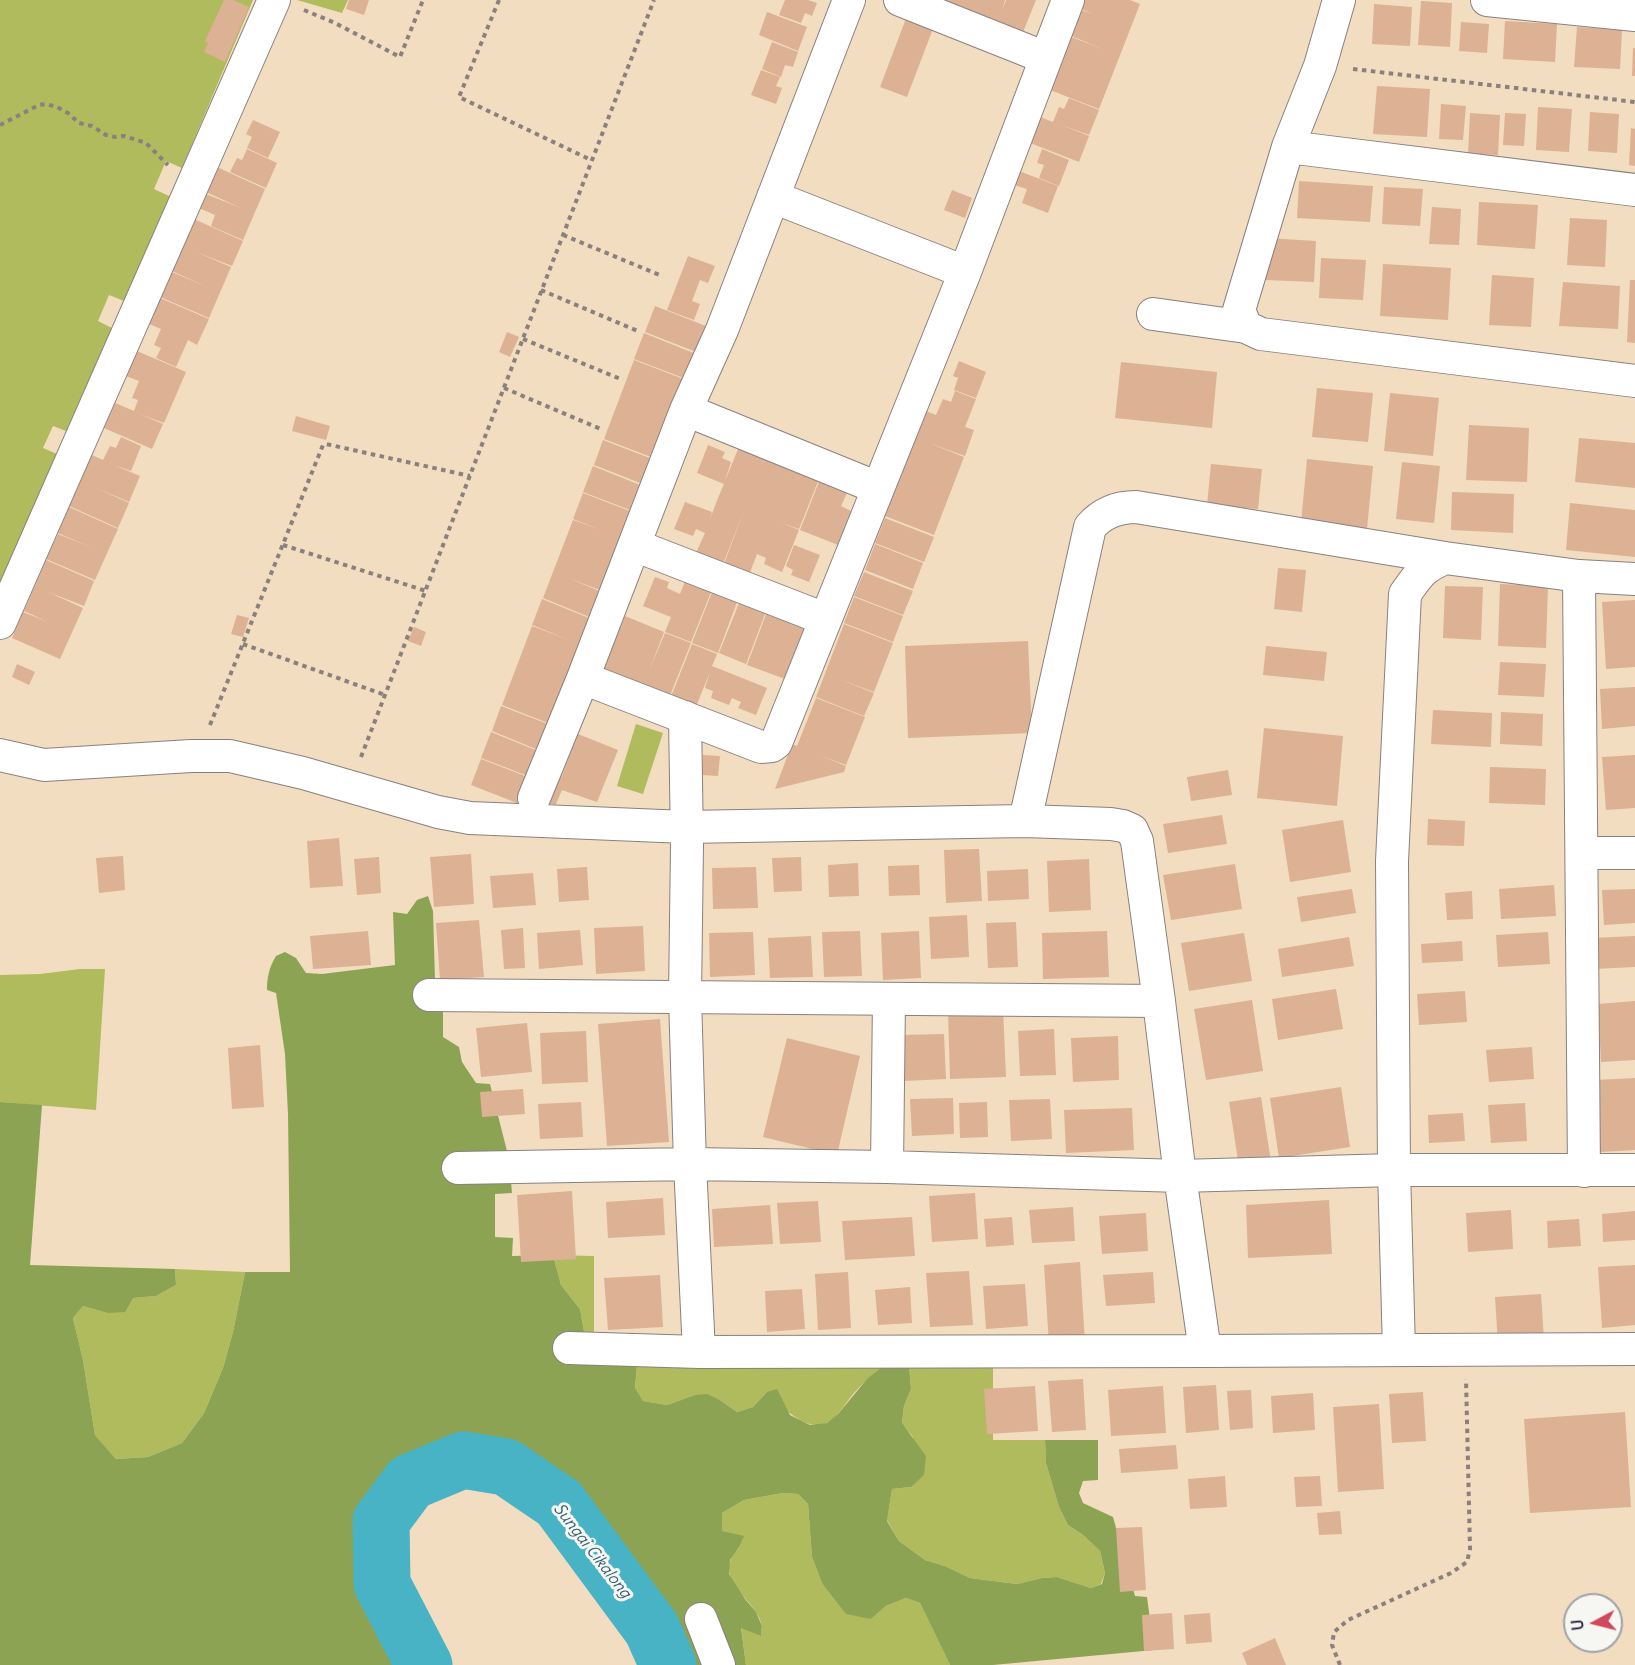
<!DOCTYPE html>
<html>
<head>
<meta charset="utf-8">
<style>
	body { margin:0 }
	#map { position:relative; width:1635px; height:1665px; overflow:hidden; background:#f2ddc0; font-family:Delius,sans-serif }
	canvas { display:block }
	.north { position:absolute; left:1563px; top:1593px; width:60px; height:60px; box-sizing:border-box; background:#f6f6f2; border:2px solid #a1a1a9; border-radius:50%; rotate:263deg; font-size:16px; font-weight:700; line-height:24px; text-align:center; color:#22223b }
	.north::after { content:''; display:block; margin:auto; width:21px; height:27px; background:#d1495b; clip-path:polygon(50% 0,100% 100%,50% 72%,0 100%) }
</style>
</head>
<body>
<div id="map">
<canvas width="1635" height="1665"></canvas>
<div class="north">U</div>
</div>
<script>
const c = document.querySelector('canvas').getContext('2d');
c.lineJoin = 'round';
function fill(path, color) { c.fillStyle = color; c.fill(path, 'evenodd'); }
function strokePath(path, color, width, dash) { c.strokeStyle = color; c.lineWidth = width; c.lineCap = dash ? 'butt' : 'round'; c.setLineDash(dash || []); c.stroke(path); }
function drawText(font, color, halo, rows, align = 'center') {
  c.font = font + ' Delius,sans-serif'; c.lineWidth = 6; c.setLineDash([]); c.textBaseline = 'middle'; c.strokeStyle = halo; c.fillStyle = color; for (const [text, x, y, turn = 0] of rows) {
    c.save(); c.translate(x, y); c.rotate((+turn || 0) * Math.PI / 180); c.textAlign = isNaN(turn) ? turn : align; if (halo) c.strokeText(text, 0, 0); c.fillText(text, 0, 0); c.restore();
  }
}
fill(new Path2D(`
	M0 0H253L182 168 166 161 154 189 171 197 124 301 109 295 98 321 112 328 66 431 53 426 43 448 57 454 0 583Z
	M297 0H348L342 13Z
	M636 724 663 733 643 794 617 786Z
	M80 969H105L96 1110 0 1102V975L40 974Z
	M553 1255 594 1256V1335L584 1331 580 1309 561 1285Z
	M175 1269 245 1272 233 1332 223 1368 204 1413 182 1443 148 1457 116 1459 95 1435 83 1360 73 1318 83 1306 107 1313 132 1298 156 1296 176 1285Z
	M638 1355 885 1364C874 1373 864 1382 854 1393 846 1402 840 1414 830 1421 809 1436 781 1406 767 1392L753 1407 737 1412 720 1400 695 1395 667 1405 643 1401 635 1389Z
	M909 1364H993V1440H1045L1046 1463 1059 1507 1068 1525 1083 1535 1100 1551 1105 1573 1101 1584 1091 1588 1057 1577 1042 1578 1017 1584 970 1578 945 1566 925 1560 899 1541 887 1520 892 1489 911 1487 913 1437 902 1424 904 1406 911 1389Z
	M783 1493 798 1494 808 1504 812 1557 822 1583 871 1619 886 1606 906 1598 920 1603 950 1665H746L741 1627 761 1636C761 1635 762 1628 762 1627 760 1604 719 1584 731 1559 732 1555 737 1551 739 1547L722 1531V1513L744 1500Z`), '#b0bb5d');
fill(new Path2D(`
	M428 896 433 911 435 980 443 982V1037L459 1047 462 1062 476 1083 490 1084 509 1159 512 1193 495 1194V1237L513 1238 512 1256 553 1255 561 1285 580 1309 584 1331 638 1355 635 1388 643 1401 667 1405 695 1395 707 1394 720 1400 737 1412 753 1407 767 1392 777 1389 790 1415 810 1425 827 1423 838 1414 867 1379 885 1364H909L911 1389 904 1406 902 1423 926 1456 924 1475 911 1487 892 1489 887 1521 899 1541 925 1560 945 1566 970 1578 1017 1584 1042 1578 1057 1577 1091 1588 1102 1584 1105 1573 1100 1551 1083 1535 1068 1525 1059 1507 1046 1463 1045 1440H1098V1480L1083 1481 1079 1493 1083 1503 1113 1517 1135 1596 1147 1597 1154 1650 993 1665H950L920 1603 906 1598 886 1606 871 1619 846 1614 822 1583 812 1557 808 1504 798 1494 783 1493 744 1500 722 1513V1531L744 1536 739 1547 730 1560 729 1574 745 1599 756 1612 762 1626 761 1636 741 1628 746 1665H689L668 1619 572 1490 513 1449 460 1441 398 1466 362 1514 363 1589 403 1665H0V1102L42 1105 30 1265 175 1269 176 1285 156 1296 133 1298 125 1312 107 1313 83 1306 73 1318 83 1360 95 1435 116 1459 148 1457 182 1443 204 1413 223 1368 233 1332 245 1272H290L288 1114 285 1054 276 993 267 990C267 977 269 968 276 956L285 952 296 958 306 973 322 974 395 965 393 912 407 914 417 900Z`), '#8ca354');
strokePath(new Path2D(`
	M424 1665 382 1584 381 1521 410 1482 463 1460 506 1467 559 1503 652 1629 668 1665`), '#47b3c5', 57);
fill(new Path2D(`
	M224 0H233L249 7 225 62 204 52 208 43 205 41Z
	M349 0H369L364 15 346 9Z
	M785 0H808L817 3 812 16 805 13 801 23 779 15Z
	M944 0H1005L1002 11 1006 0H1036L1021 37 942 5Z
	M1085 0H1130L1140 4 1099 109 1050 90 1071 37 1106 50 1071 36 1081 10 1093 14 1081 9Z
	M1421 1 1452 3 1450 47 1418 45Z
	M1374 4 1412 7 1410 46 1372 44Z
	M767 12 807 27 798 51 759 35Z
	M907 16 934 26 907 97 880 87Z
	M1505 21 1557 24 1555 62 1503 59Z
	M1461 22 1489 24 1487 53 1459 51Z
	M1577 27 1622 30 1620 69 1574 67Z
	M772 42 798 52 793 67 785 65 781 77 762 69Z
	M1633 48H1635V76H1632Z
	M761 70 780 77 776 86 782 88 776 104 751 95Z
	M1377 86 1430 89 1427 137 1373 134Z
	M1069 98 1099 110 1089 135 1059 124 1089 136 1079 162 1030 143 1040 117 1053 122 1059 107 1064 109Z
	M1441 104 1466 106 1463 140 1439 139Z
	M1538 107 1572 109 1569 152 1536 150Z
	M1590 112 1619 114 1617 153 1588 151Z
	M1470 113 1500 115 1498 155 1468 154Z
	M1505 113 1526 114 1524 146 1503 145Z
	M253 120 280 132 268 158 247 148 252 137 246 134Z
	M1631 128 1635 129V166L1629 165Z
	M247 149 277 163 266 188 230 172 237 158 242 160Z
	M1042 149 1069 160 1059 186 1039 178 1044 165 1037 163Z
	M217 167 265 189 243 240 211 226 215 215 199 208 206 194 241 208 206 192Z
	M1019 171 1058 186 1048 213 1022 203 1027 189 1014 185Z
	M1299 181 1373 186 1370 222 1297 218Z
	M1384 187 1423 189 1420 226 1382 224Z
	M952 190 972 198 965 218 944 210Z
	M1479 202 1538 205 1535 249 1477 245Z
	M1432 207 1461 209 1459 245 1429 244Z
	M1570 218 1607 220 1605 267 1567 265Z
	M194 219 243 241 232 266 196 252 231 267 209 318 160 297 172 272 207 287 172 271Z
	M1267 238 1316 241 1314 282 1265 280Z
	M688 256 715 266 708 283 700 280 692 301 700 304 694 320 667 310Z
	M1321 258 1366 260 1363 300 1319 298Z
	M1383 264 1451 268 1448 320 1380 316Z
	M1492 275 1534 278 1531 327 1489 325Z
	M1630 280H1635V343L1627 342Z
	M1563 282 1620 286 1618 329 1559 326Z
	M160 298 209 319 197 345 188 340 176 367 156 358 161 348 154 345 161 329 149 324Z
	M655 306 706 326 696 352 645 332Z
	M507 332 519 337 510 357 499 352Z
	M644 333 696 354 686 379 634 359Z
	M137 351 186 372 164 423 140 414 163 424 152 449 104 428 115 403 134 411 138 400 132 398 139 381 126 376Z
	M634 360 686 380 656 459 604 439Z
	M959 361 986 372 976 398 954 390 958 378 953 376Z
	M1121 362 1217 372 1212 428 1115 418Z
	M1317 388 1373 393 1368 442 1312 437Z
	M955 391 976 399 965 427 974 430 965 456 929 443 964 457 934 535 885 516 926 411 936 415 943 399 951 402Z
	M1390 393 1439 398 1433 456 1384 451Z
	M296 416 330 426 326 440 292 431Z
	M1469 425 1529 428 1527 482 1466 480Z
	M121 437 141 446 131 471 114 465 140 476 129 502 94 487 129 503 118 528 69 506 92 455 103 460 110 446 116 448Z
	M1579 438 1635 443V488L1575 482Z
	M603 440 655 460 645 485 594 465Z
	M741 442 767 452 762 465 768 452 793 463 788 475 794 463 821 474 799 529 782 523 799 530 782 572 764 564 766 558 757 554 749 575 724 564 745 508 723 564 696 553 705 533 696 529 693 536 674 529 685 502 712 512 710 519 718 498 724 484 697 473 708 445 725 452 722 458 731 462 725 481Z
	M1307 459 1373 466 1367 529 1301 523Z
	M1402 462 1440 466 1434 523 1396 519Z
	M1211 464 1262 469 1258 509 1207 505Z
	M593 466 645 487 635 512 583 492Z
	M822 474 833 479 830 487 847 493 841 506 851 511 838 545 800 530Z
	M1452 492 1514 494 1513 533 1451 530Z
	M583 493 635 513 605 592 568 578 604 593 594 619 543 598 573 520 599 529 573 519Z
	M1570 503 1635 510V557L1566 550Z
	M69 507 118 529 95 580 46 559 58 534 93 548 58 533Z
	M885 518 934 537 924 562 875 543Z
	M875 544 923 563 913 589 865 570Z
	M794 545 820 555 809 582 791 575 793 570 786 566Z
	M46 560 94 581 84 606 48 592 83 608 60 659 12 638 23 612 48 622 24 611Z
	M1278 568 1306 570 1302 612 1274 609Z
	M864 572 913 591 903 615 854 596Z
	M687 576 713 587 691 642 665 632 671 617 643 606 655 577 669 582 667 588 680 594Z
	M1500 584 1548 586 1546 648 1498 646Z
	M1445 586 1483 587 1481 640 1443 638Z
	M714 587 739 597 718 653 692 643Z
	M854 597 903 616 893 642 844 623Z
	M741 598 767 609 746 664 719 653Z
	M542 599 594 620 553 725 502 705 532 626 569 640 532 625Z
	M1635 600V667L1606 669 1602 602Z
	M768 609 806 624 785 679 747 665Z
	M237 615 249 618 243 637 231 634Z
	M625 616 664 632 649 671 665 633 691 643 669 698 603 672Z
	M844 624 893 643 874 692 839 679 874 693 864 716 816 697Z
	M414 627 426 632 421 646 408 641Z
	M1028 641 1032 733 908 738 905 646Z
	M692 644 717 654 712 666 767 688 756 715 738 708 741 702 732 698 729 705 711 698 713 691 705 688 710 672 695 709 670 699Z
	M1266 646 1327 652 1324 681 1263 675Z
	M1500 662 1546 664 1544 697 1498 695Z
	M17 664 35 672 29 685 12 677Z
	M1635 687V726L1602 729 1600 689Z
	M816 698 865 717 846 765 821 756 846 766 844 772 775 789 792 744 797 746Z
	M501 706 553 726 543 752 492 731Z
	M1433 710 1492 713 1491 747 1431 744Z
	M1501 712 1543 714 1542 746 1500 744Z
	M1264 728 1343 736 1337 806 1257 798Z
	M491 732 543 753 533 778 481 758Z
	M578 734 618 750 597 802 562 790 556 804 544 805 554 776 561 778Z
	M703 755 720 756 718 776 701 775Z
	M1635 755V808L1606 810 1602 757Z
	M481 759 533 779 522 805 471 785Z
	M1490 767 1546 769 1545 805 1489 803Z
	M1228 770 1232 795 1191 801 1187 777Z
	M1222 815 1227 844 1168 853 1163 824Z
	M1428 819 1465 821 1464 846 1427 845Z
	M1343 820 1351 872 1290 882 1282 830Z
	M339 838 343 886 310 888 307 841Z
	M979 849 982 901 946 903 944 850Z
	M471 854 474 904 434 907 430 857Z
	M123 856 125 890 99 893 96 858Z
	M379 857 381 893 357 895 354 859Z
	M801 857 802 891 774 892 772 858Z
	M1089 859 1091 910 1049 912 1047 861Z
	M858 863 859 896 829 897 828 865Z
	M1235 864 1242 909 1171 920 1163 875Z
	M919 865 920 895 889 896 888 866Z
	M587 867 589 900 559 902 557 869Z
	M756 867 758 908 713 909 712 868Z
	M1028 869 1029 899 988 901 987 871Z
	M533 873 536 905 493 908 490 876Z
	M1554 885 1556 916 1501 919 1499 889Z
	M1352 889 1356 913 1301 922 1297 897Z
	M1635 889V923L1604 925 1602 890Z
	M1472 891 1473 919 1447 920 1445 893Z
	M967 915 969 957 931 959 929 917Z
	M479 920 484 977 440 980 436 923Z
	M1016 922 1018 967 988 968 986 923Z
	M643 926 645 971 596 974 594 928Z
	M523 928 525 968 504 969 501 930Z
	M580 930 583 965 539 969 537 933Z
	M368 931 371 965 313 969 310 936Z
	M860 931 862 976 824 977 822 932Z
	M919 931 921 978 883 980 881 933Z
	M1107 931 1109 977 1043 979 1042 933Z
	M753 932 755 975 710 977 709 933Z
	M1548 932 1550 964 1498 967 1496 935Z
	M1244 933 1252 981 1189 991 1181 943Z
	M811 936 813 977 770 978 768 938Z
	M1635 936V967L1594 969 1592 938Z
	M1349 937 1354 966 1282 977 1278 949Z
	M1462 941 1463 961 1422 963 1421 944Z
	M1336 989 1343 1029 1278 1040 1272 999Z
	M1465 991 1467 1022 1419 1025 1417 994Z
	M1252 1000 1263 1071 1206 1080 1194 1009Z
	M1635 1001V1060L1601 1062 1598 1004Z
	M1003 1008 1006 1077 950 1079 948 1011Z
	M660 1019 669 1142 607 1146 598 1024Z
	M527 1023 532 1072 481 1077 476 1028Z
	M1054 1029 1056 1075 1020 1076 1018 1031Z
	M586 1031 588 1082 542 1084 540 1033Z
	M944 1034 946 1079 904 1081 903 1035Z
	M1118 1036 1119 1080 1073 1082 1071 1038Z
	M787 1038 860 1056 837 1155 763 1137Z
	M260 1045 264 1107 232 1109 228 1048Z
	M1532 1047 1534 1079 1489 1082 1486 1050Z
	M1635 1078V1150L1600 1152 1595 1080Z
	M1341 1087 1350 1147 1279 1158 1270 1098Z
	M523 1089 525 1114 482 1117 480 1092Z
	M1261 1097 1271 1162 1239 1167 1229 1102Z
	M953 1098 954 1134 912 1136 910 1099Z
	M1050 1099 1052 1139 1011 1141 1009 1100Z
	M581 1102 583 1137 540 1139 538 1104Z
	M987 1102 988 1137 960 1138 959 1103Z
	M1525 1103 1527 1141 1491 1143 1488 1105Z
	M1132 1108 1134 1150 1066 1153 1064 1110Z
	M1463 1113 1465 1141 1429 1143 1428 1115Z
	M572 1191 576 1259 521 1262 517 1195Z
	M975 1193 978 1239 932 1242 929 1196Z
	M663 1198 665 1235 608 1238 606 1202Z
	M1329 1200 1332 1254 1248 1258 1246 1205Z
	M818 1201 821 1242 780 1244 777 1203Z
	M770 1205 773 1244 714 1247 712 1209Z
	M1073 1207 1075 1241 1032 1243 1029 1210Z
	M1511 1210 1513 1249 1468 1252 1466 1213Z
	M1635 1211V1240L1603 1242 1602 1214Z
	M1146 1213 1148 1251 1102 1254 1099 1216Z
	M912 1217 915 1256 845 1260 842 1221Z
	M1012 1217 1014 1245 986 1247 984 1219Z
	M1579 1219 1581 1246 1548 1248 1547 1221Z
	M1080 1262 1085 1343 1049 1345 1044 1265Z
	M1635 1265V1325L1602 1328 1598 1267Z
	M969 1271 973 1325 930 1327 926 1273Z
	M848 1272 851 1328 818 1330 815 1274Z
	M1153 1272 1155 1303 1106 1306 1103 1275Z
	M660 1275 663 1327 608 1330 604 1278Z
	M1025 1284 1028 1326 986 1329 983 1286Z
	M910 1287 912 1323 878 1325 875 1290Z
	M802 1289 805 1329 767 1332 765 1291Z
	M1541 1294 1544 1341 1498 1344 1495 1297Z
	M1083 1379 1086 1430 1052 1432 1048 1381Z
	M1216 1385 1219 1430 1186 1433 1183 1387Z
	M1035 1386 1038 1431 987 1434 984 1389Z
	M1163 1386 1166 1433 1111 1436 1108 1390Z
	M1251 1390 1253 1428 1230 1430 1227 1391Z
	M1423 1392 1426 1441 1392 1443 1389 1394Z
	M1313 1393 1315 1430 1273 1433 1271 1396Z
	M1379 1404 1384 1489 1338 1492 1333 1407Z
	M1625 1412 1631 1507 1530 1513 1524 1419Z
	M1176 1445 1178 1469 1121 1473 1119 1449Z
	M1225 1476 1227 1507 1190 1509 1188 1479Z
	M1320 1476 1322 1506 1296 1507 1294 1477Z
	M1340 1511 1342 1534 1319 1535 1317 1513Z
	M1142 1527 1146 1590 1120 1592 1116 1528Z
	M1172 1613 1174 1649 1144 1651 1142 1615Z
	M1210 1613 1212 1642 1186 1644 1184 1615Z
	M1275 1638 1286 1665H1247L1242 1653Z`), '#ddb193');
const minor = new Path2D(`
	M900 0 1046 58
	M1339 0 1320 66 1288 147 1239 310 1246 327 1261 334 1635 381
	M1487 0 1635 15
	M1288 147 1635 190
	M773 197 965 272
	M1153 314 1246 327
	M686 410 878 488
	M634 545 825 619
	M0 623 274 0
	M583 678 761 747 772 746 776 743 965 272 1068 0
	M685 717 687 845 685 997 690 1164 699 1352
	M0 755 44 765 191 756H230L303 773 438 812 470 818 686 827 1025 821 1111 824 1123 826 1132 830 1137 841 1159 1001 1180 1176 1205 1351
	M534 798 583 678 686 410 722 330 849 0
	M1025 821 1090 527C1102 513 1117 507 1136 507L1445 558
	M1582 853H1635
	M429 995 1159 1001
	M887 1167 889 999
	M458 1168 690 1164 887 1167 1180 1176 1394 1170H1635
	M1584 1171 1579 576 1635 579
	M569 1348 699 1352 1205 1351 1635 1349
	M1399 1350 1394 1170 1392 861 1405 594C1419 574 1422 568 1445 558L1579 576
	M701 1619 719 1665`);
strokePath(minor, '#8a807e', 34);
strokePath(new Path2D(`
	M499 0 459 97 591 160
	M304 10 335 23 400 57 423 0
	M1353 69 1635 102
	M0 125 39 105 46 104 57 107 68 113 79 123 92 126 106 135 115 137 124 136 146 143 168 165
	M563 235 662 276
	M541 290 640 332
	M523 339 623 380
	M504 388 603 430
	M283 545 426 591
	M243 644 385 695
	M210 725 323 445 326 444 470 476
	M361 757 654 0
	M1340 1665 1332 1645 1334 1632 1348 1620 1451 1573 1467 1562 1470 1549 1466 1379`), '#8a807e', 4, [4.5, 4.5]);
strokePath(minor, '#fff', 32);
drawText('italic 16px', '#315c72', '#f6f6f2', [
	["Sungai Cikalong",592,1551,52]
]);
</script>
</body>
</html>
